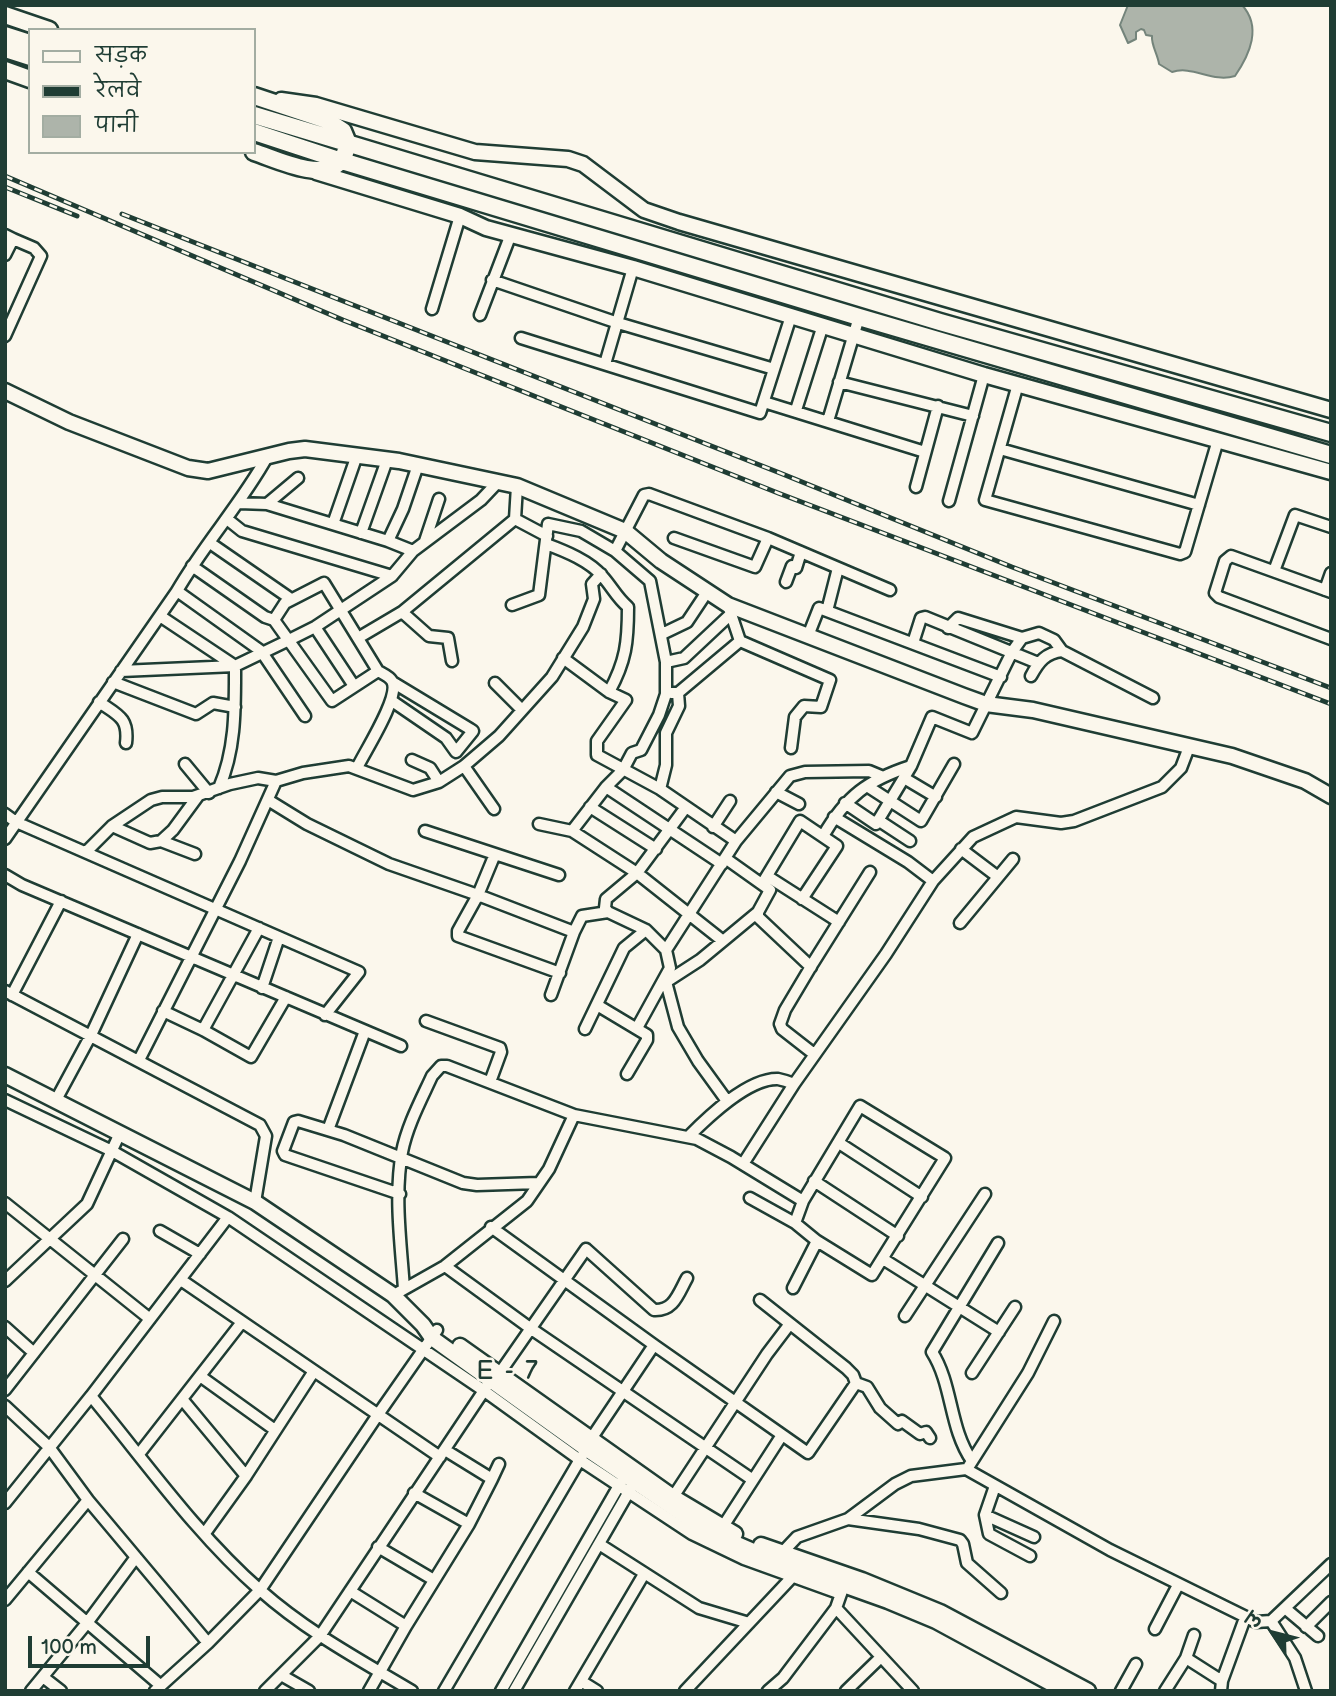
<!DOCTYPE html>
<html>
<head>
<meta charset="utf-8">
<style>
	body { margin:0 }
	#map { position:relative; width:1336px; height:1696px; overflow:hidden; background:#fbf7ec; font-family:"Balsamiq Sans","Playpen Sans Deva",sans-serif }
	canvas { display:block }
	.frame { position:absolute; inset:0; border:7px solid #1f3d34; pointer-events:none }
	.legend { position:absolute; left:28px; top:28px; width:228px; height:126px; box-sizing:border-box; background:#fbf7ec; border:2px solid #a3ada2; margin:0; padding:9px 12px; list-style:none; font-size:21px; color:#1f3d34 }
	.legend li { display:flex; align-items:center; gap:14px; height:35px }
	.legend b { width:35px; border:2px solid #a3ada2 }
	.north { position:absolute; left:1238px; top:1598px; width:70px; height:70px; -webkit-text-stroke:5px #fbf7ec; paint-order:stroke; rotate:305deg; font-size:19px; font-weight:700; line-height:28px; text-align:center; color:#1f3d34 }
	.north::after { content:''; display:block; margin:auto; width:24px; height:32px; background:#1f3d34; clip-path:polygon(50% 0,100% 100%,50% 72%,0 100%) }
	.scale { position:absolute; left:28px; top:1636px; width:122px; height:32px; box-sizing:border-box; border:4px solid #1f3d34; border-top:0; padding-left:9px; font-size:21px; line-height:24px; white-space:nowrap; color:#1f3d34; -webkit-text-stroke:5px #fbf7ec; paint-order:stroke }
</style>
</head>
<body>
<div id="map">
<canvas width="1336" height="1696"></canvas>
<div class="frame"></div>
<ul class="legend">
<li><b style="height:9px;background:#fbf7ec"></b>सड़क</li>
<li><b style="height:9px;background:#1f3d34"></b>रेलवे</li>
<li><b style="height:19px;background:#adb4aa"></b>पानी</li>
</ul>
<div class="north">उ</div>
<div class="scale">100 m</div>
</div>
<script>
const c = document.querySelector('canvas').getContext('2d');
c.lineJoin = 'round';
function fill(path, color) { c.fillStyle = color; c.fill(path, 'evenodd'); }
function strokePath(path, color, width, dash) { c.strokeStyle = color; c.lineWidth = width; c.lineCap = dash ? 'butt' : 'round'; c.setLineDash(dash || []); c.stroke(path); }
function drawText(font, color, halo, rows, align = 'center') {
  c.font = font + ' "Balsamiq Sans",sans-serif'; c.lineWidth = 5; c.setLineDash([]); c.textBaseline = 'middle'; c.strokeStyle = halo; c.fillStyle = color; for (const [text, x, y, turn = 0] of rows) {
    c.save(); c.translate(x, y); c.rotate((+turn || 0) * Math.PI / 180); c.textAlign = isNaN(turn) ? turn : align; if (halo) c.strokeText(text, 0, 0); c.fillText(text, 0, 0); c.restore();
  }
}
const water = new Path2D(`
	M1128 5H1242C1262 27 1250 54 1235 76 1212 83 1193 65 1172 72L1159 64C1158 55 1151 45 1152 36L1146 35 1144 30 1141 29 1136 32V39L1128 43 1120 25Z`);
fill(water, '#adb4aa');
strokePath(water, '#74847b', 2);
const street = new Path2D(`
	M5 235 13 239 5 255
	M492 280 618 323 774 369
	M432 309 460 216
	M480 315 511 234
	M5 336 41 256 34 248 13 239
	M521 338 760 413 791 316
	M605 364 633 268
	M839 382 973 416
	M1018 384 985 500 1180 554 1185 552 1218 440
	M764 402 925 452
	M796 410 823 325
	M828 421 859 317
	M1000 449 1199 505
	M916 487 938 406
	M949 501 984 375
	M239 503 267 504 298 478
	M267 504 388 541 413 551
	M227 519 242 531 392 576
	M515 519 547 536
	M333 524 357 455
	M361 533 387 460
	M674 538 755 567 768 538
	M388 541 403 509 418 465
	M425 541 439 499
	M210 543 291 599
	M546 544C565 551 590 561 603 577 612 587 617 598 628 607 628 642 626 661 609 692
	M615 551 644 495 649 494 768 538 890 590
	M192 566 265 617 274 620 332 701 378 671
	M1274 571 1295 515 1331 527
	M786 582 792 566 796 568 801 552
	M1325 590 1331 573
	M177 591 261 651 305 716
	M1331 592 1231 556 1225 561 1215 593 1219 597 1331 639
	M512 605 539 595 548 524 581 531 615 551 650 581 666 662V694L659 715 641 750 632 753 623 770 606 787 572 831
	M728 605 740 641 830 680 821 707 804 706 795 717 791 748
	M827 611 1001 677
	M402 612 429 636 448 638 452 661
	M160 616 235 666C235 708 236 749 219 788
	M274 620 285 603 324 583 378 671C383 674 389 676 392 681 401 696 365 751 357 768
	M315 627 354 686
	M948 628 958 618 1022 638
	M662 634 687 622 707 592
	M808 636 819 608 827 611 838 568
	M358 638 402 612 515 519 517 486
	M913 643 921 618 925 617 1038 663
	M563 658 609 692 626 700 597 741V755L660 789 736 841
	M666 662 684 658 732 613
	M121 671 235 666 289 640 315 627 392 576 413 551 481 500 498 482
	M1031 676C1039 661 1046 653 1062 651
	M113 682 196 714 213 703 235 707
	M495 683 521 709
	M671 693H678L740 641
	M392 701 446 738 456 752 473 731 470 729 394 683
	M99 702C118 715 129 718 126 743
	M412 760 430 768 439 782
	M185 764 209 793
	M464 766 494 809
	M904 778 936 797
	M867 786 921 821 954 764
	M606 787 722 864
	M660 789 666 765V733L679 706 678 693
	M776 792 799 804
	M268 800 307 824 389 864 478 895 458 931V936L560 973
	M845 803 876 824 911 766 932 717 972 733 1012 652 1022 638 1039 633 1054 640 1062 651 1153 698
	M590 807 656 849
	M5 814 16 822 359 972 325 1015
	M834 817 908 862 933 881
	M878 820 910 841
	M539 824 572 831 637 873 723 941 700 960 666 982
	M112 826 150 843 161 841 195 854
	M713 827 730 801
	M425 831 559 875
	M823 836C846 796 868 780 911 766
	M5 839 177 591C204 544 241 504 267 457
	M161 841 173 830 198 796
	M961 849 998 877
	M86 852 112 826 151 800 162 797H193L230 784 258 778 276 781
	M495 854 478 895 574 932 582 916 608 912
	M725 858 770 890 758 912V917L811 967
	M5 875 22 885 401 1046
	M767 876 839 922
	M762 884 800 821 837 846 802 899
	M960 923 1013 859
	M723 941 758 912
	M666 950 646 930 608 912 605 908 606 899 637 873 686 807
	M665 978 678 1027 698 1061 727 1101
	M262 988 279 937
	M5 991 260 1125 266 1136 255 1202
	M12 995 61 901
	M551 995 574 932
	M597 1005 647 1035V1040L627 1074
	M163 1011 203 1030 251 1057 286 997
	M426 1021 500 1048 501 1052 490 1082
	M637 1028 670 968 666 950 736 841 790 776 805 772 869 771 881 776
	M585 1029 624 948 646 930
	M203 1030 259 928
	M814 1054 782 1029 780 1024 785 1010 813 963 870 872
	M139 1060 240 861 276 781 303 773 349 766 413 790 439 782 464 766 499 736 552 677 583 627 594 599 592 584 601 574
	M5 1100 112 1151 228 1217 483 1390 580 1460 692 1534 744 1559 841 1594
	M56 1100 91 1035 138 934
	M328 1130 365 1031
	M688 1137C708 1117 748 1078 778 1079 783 1080 789 1082 794 1084
	M839 1143 922 1197
	M743 1164 794 1084 886 954 933 881 973 837 1016 817 1061 823 1074 821 1162 787 1181 768 1189 747
	M814 1181 898 1236
	M400 1194 285 1155 283 1151 294 1122 298 1121 344 1135 463 1183 477 1185 538 1183
	M750 1198 795 1223
	M5 1203 150 1319
	M491 1227 654 1345 808 1453 856 1383 853 1375 846 1368 760 1300
	M160 1231 200 1254
	M883 1259 999 1332
	M445 1266 530 1328 753 1480
	M181 1280 440 1457
	M5 1281 87 1204 120 1133
	M793 1288 817 1241
	M404 1289C401 1245 394 1196 402 1152 407 1126 421 1100 432 1076L441 1066H447L574 1115 697 1139 731 1157 803 1201 795 1223 817 1241 872 1275 945 1158 860 1106 803 1201
	M399 1292 445 1266 527 1201 549 1169 574 1115
	M905 1316 985 1194
	M5 1327 34 1353
	M972 1373 1015 1307
	M499 1374 586 1249 654 1310C674 1311 678 1294 687 1278
	M200 1376 275 1430
	M856 1383 867 1387 880 1408 898 1424 902 1421 920 1434 926 1432 930 1438
	M5 1390 123 1239
	M91 1396C145 1461 196 1534 260 1590 306 1631 360 1660 412 1691
	M182 1399 246 1476
	M5 1406 49 1447 88 1500 208 1643
	M591 1439 654 1345
	M139 1454 242 1322
	M972 1461C949 1428 953 1385 932 1352L998 1243
	M969 1466 1028 1373 1054 1321
	M492 1479 499 1464
	M995 1486 985 1515 989 1534 1030 1556
	M414 1493 469 1524
	M673 1497 767 1354 789 1325
	M5 1503 91 1396 228 1217
	M985 1515 1034 1537
	M848 1519 919 1529 960 1540 963 1544 967 1563 1001 1593
	M722 1528 782 1435
	M205 1533 246 1476 314 1371
	M599 1544 699 1608 749 1623
	M378 1547 434 1580
	M780 1555 797 1537 848 1519 895 1484 911 1476 966 1469 1110 1550 1256 1622 1271 1621 1331 1564
	M28 1572 160 1685
	M350 1591 406 1626
	M5 1600 88 1500
	M836 1608 913 1691
	M1286 1609 1318 1636
	M1271 1621 1295 1658 1306 1691
	M1306 1627 1331 1602
	M1155 1629 1178 1585
	M1186 1658 1222 1681
	M281 1675 309 1691
	M43 1677 61 1691
	M581 1681 597 1691
	M31 1691 87 1623 136 1557
	M155 1691 208 1643 260 1590 377 1416 437 1330
	M265 1691 320 1636 487 1386
	M369 1691 406 1626 469 1524 492 1479 445 1450
	M444 1691 582 1456
	M501 1691 621 1482
	M514 1691 631 1488
	M575 1691 644 1574
	M685 1691 795 1574
	M768 1691 783 1678 836 1608 843 1588
	M846 1691 881 1657
	M1121 1691 1136 1664
	M1165 1691 1186 1658 1194 1635
	M1221 1691 1222 1681 1245 1618`);
const secondary = new Path2D(`
	M281 100 316 105 475 152 568 159 583 164 644 210 679 222 1331 410
	M316 172 460 216 486 228 633 268 984 375 1331 472
	M5 391 69 422 188 468 208 471 289 451 305 449 399 461 517 486 625 531 661 561 728 605 964 696 986 704 1033 710 1232 756 1305 781 1331 796
	M5 1075 255 1202 393 1295 423 1325 432 1338 585 1448 707 1531 776 1561 888 1601 936 1621 1065 1691
	M460 1346 673 1497 735 1534
	M761 1545 862 1580 940 1612 1088 1691`);
const primary = new Path2D(`
	M5 15 49 30
	M5 35 30 43
	M5 49 30 57
	M5 70 30 79
	M254 96 326 120 343 131 348 143C346 150 344 159 339 163 320 181 276 159 254 152
	M254 115 940 322 1331 433
	M254 132 342 161 859 317 1331 455`);
strokePath(street, '#1f3d34', 15);
strokePath(secondary, '#1f3d34', 19);
strokePath(primary, '#1f3d34', 21);
strokePath(street, '#fbf7ec', 10);
strokePath(secondary, '#fbf7ec', 14);
strokePath(primary, '#fbf7ec', 16);
const rail = new Path2D(`
	M5 176 343 320 778 493 1331 704
	M5 187 77 216
	M122 214 780 473 1012 567 1331 688`);
strokePath(rail, '#1f3d34', 5);
strokePath(rail, '#fbf7ec', 2.5, [8]);
c.letterSpacing = '2px';
drawText('26px', '#1f3d34', '#fbf7ec', [
	["E - 7",508,1372]
]);
c.letterSpacing = '0px';
</script>
</body>
</html>
